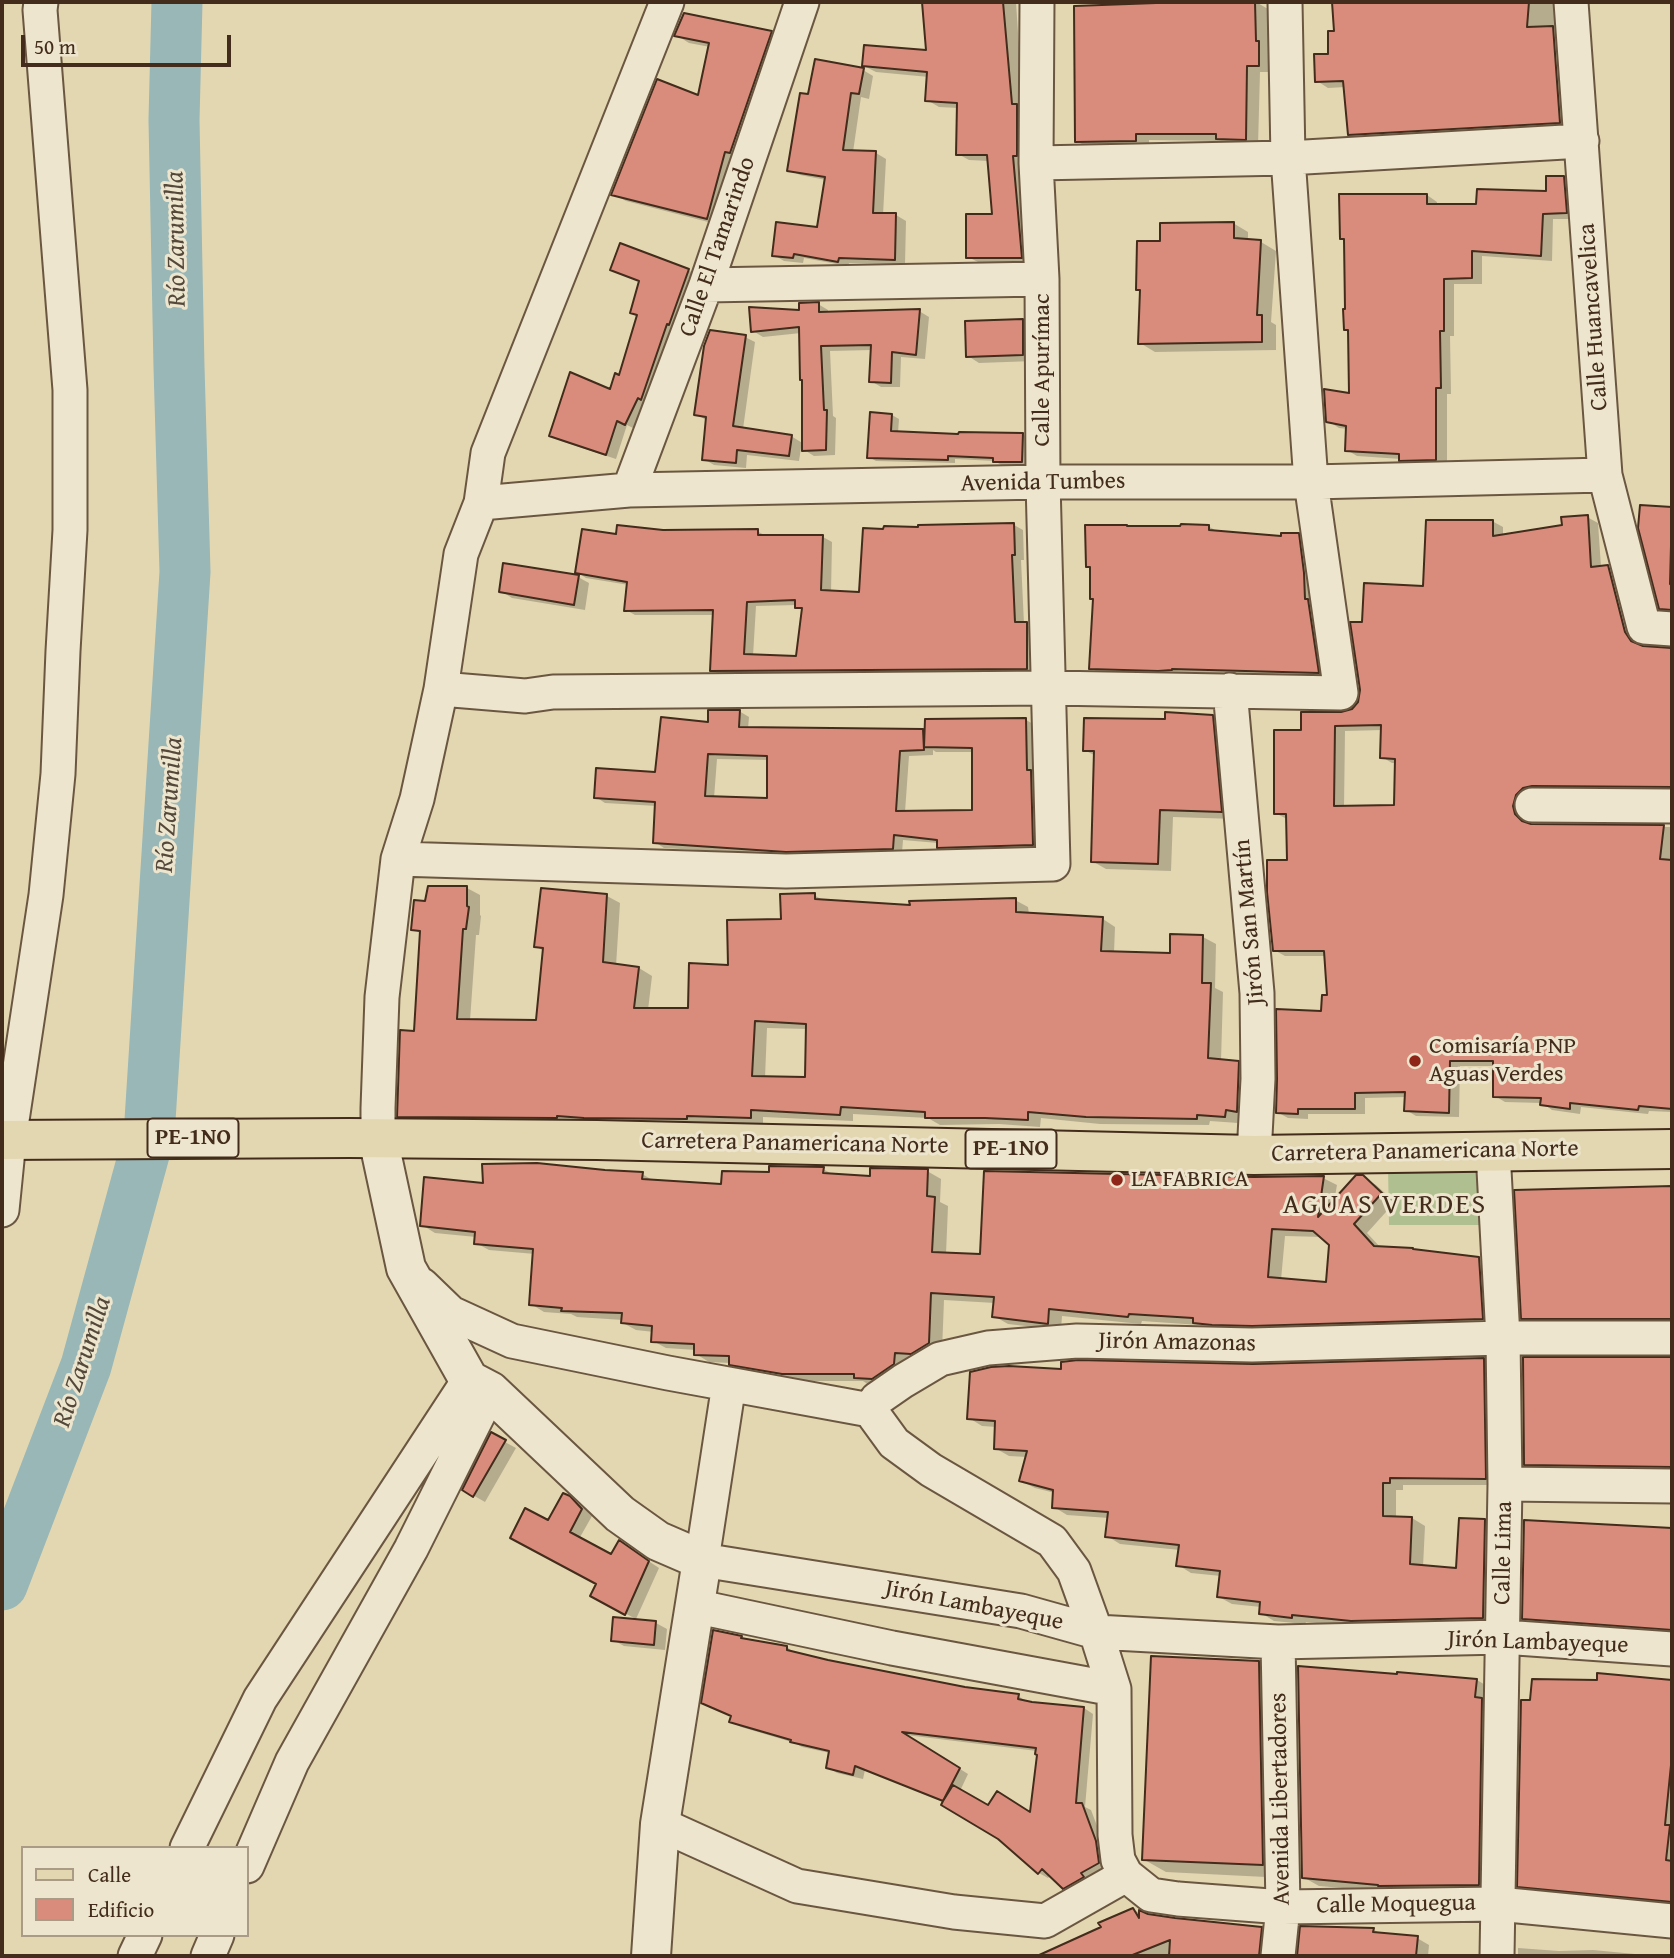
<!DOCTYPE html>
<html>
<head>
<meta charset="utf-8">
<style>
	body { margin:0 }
	#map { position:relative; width:1674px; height:1958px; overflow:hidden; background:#e3d7b2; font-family:"Gentium Book Plus",serif }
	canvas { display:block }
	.frame { position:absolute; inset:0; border:4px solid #432c1b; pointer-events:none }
	.legend { position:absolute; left:21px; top:1846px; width:228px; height:91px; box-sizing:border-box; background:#ede5cd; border:2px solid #a99b86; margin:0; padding:9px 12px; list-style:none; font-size:21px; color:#432c1b }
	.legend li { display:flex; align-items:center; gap:14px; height:35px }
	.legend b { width:35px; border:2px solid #a99b86 }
	.scale { position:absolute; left:21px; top:35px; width:210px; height:32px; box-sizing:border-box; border:4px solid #432c1b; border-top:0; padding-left:9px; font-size:21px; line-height:24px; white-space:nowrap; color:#432c1b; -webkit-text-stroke:5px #ede5cd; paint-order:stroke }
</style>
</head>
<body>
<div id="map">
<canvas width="1674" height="1958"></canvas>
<div class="frame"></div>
<ul class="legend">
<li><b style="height:9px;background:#e3d7b2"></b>Calle</li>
<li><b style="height:19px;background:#da8c7c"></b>Edificio</li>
</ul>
<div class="scale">50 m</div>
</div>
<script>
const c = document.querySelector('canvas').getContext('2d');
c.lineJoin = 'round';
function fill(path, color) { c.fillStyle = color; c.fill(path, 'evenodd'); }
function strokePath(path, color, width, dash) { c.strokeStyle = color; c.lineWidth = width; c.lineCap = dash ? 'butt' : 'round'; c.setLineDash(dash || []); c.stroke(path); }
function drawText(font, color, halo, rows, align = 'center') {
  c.font = font + ' "Gentium Book Plus",serif'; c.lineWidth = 6; c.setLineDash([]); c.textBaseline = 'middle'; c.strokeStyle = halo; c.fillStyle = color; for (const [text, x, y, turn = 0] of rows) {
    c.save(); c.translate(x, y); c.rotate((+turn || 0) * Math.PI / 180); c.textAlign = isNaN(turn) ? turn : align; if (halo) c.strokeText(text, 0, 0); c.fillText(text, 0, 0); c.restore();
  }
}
fill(new Path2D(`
	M1388 1164 1480 1165 1483 1225H1389Z`), '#b0bf8f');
fill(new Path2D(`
	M924 2H1016L1033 263H980L968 257 993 216 989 161 969 160 958 154V108L939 107 927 100 929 77 876 72 864 66 928 52Z
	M1256 2 1268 9V48L1272 50 1271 72H1260L1258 146H1230L1222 141 1149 140V147L1090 149 1077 141 1076 8Z
	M1334 2H1563L1571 128 1360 141 1349 134 1346 87 1328 88 1317 81 1330 55 1336 32Z
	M771 32 784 40 720 225 626 201 613 194 699 97 710 47 689 43 676 35Z
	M863 70 873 76 869 99 861 97 853 152 876 153 886 159 883 215H896L906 221 905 264 849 263 848 266 804 258 803 263 784 261 774 255 818 229 826 180 800 175 789 170 810 96Z
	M1564 177 1574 184 1577 219H1553L1552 261 1482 256V284H1454V336H1450L1451 394H1447V465L1412 466 1401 459 1357 456 1347 450 1348 429 1339 428 1328 421 1350 395V332L1345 329V241L1341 238 1427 195 1437 202V206H1478L1547 193Z
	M1233 223 1248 232V241L1261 242 1276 251 1271 322 1276 325V350L1155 352 1140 343 1162 243Z
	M612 270H688L698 276 635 429 627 425 616 459 561 441 551 435 611 392 620 377 638 316 632 312 641 282Z
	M818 304 828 310V313L919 311 929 317 925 359 901 357 900 387H881L871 381 872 350 830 351 833 416 836 418 835 455 814 456 801 448 799 461 747 455 746 468 714 465 704 459 706 420 696 414 745 337 755 342 743 429 791 436 804 444 801 333 763 337 753 331Z
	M1023 320 1034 327V361L979 363 968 356Z
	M892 415 899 419 898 433 960 436 1022 434 1029 438V465H1001L995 461 955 459V463L876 461 869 457Z
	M1642 507 1672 509V614L1661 608Z
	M1587 517 1598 523 1601 567 1608 566 1618 573 1635 639 1640 647 1672 650V792L1523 812 1525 821 1532 826 1672 827V1112L1649 1111 1648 1114 1581 1107 1580 1114 1552 1110 1542 1103 1505 1102 1495 1096V1066H1460L1459 1117 1416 1116 1406 1110V1097L1365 1098V1114H1308V1119L1288 1118 1277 1112 1329 997 1326 956H1285L1274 950 1288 862 1287 819 1275 813 1303 732 1353 710 1360 703 1364 624 1425 588 1492 521 1503 527V536L1564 527ZM1383 730 1382 757 1392 763H1396L1395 807 1344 808 1345 731Z
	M1014 525 1023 530 1024 560H1021L1024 624 1036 630V673L722 676 712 670 715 615H635L626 610 629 585 586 578 577 572 618 536 663 532 757 531 768 537H823L832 542 831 593 860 594 920 529ZM797 605 803 610 798 658 753 656 756 606Z
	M1208 526 1220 533 1283 537 1298 535 1312 543 1331 680 1104 676 1091 668Z
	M578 577 589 583 585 610 512 598 501 591Z
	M739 711 749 717 748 729 923 731 927 733 1026 720 1035 725 1042 850 948 852 938 847V843L903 840 902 853 797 856 664 848 655 842 657 806 605 803 596 797 656 773 710 724ZM933 750 936 752H974V812H905L909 756 933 755ZM717 759 769 760V800L714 798Z
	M1212 716 1226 724 1235 819 1173 817 1171 871 1106 869 1092 861 1096 756 1084 750 1166 720Z
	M467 888 480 895V915L481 916 479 935H476L470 1021 537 1022 544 951 535 946 607 896 620 903 616 966 639 968 652 976 648 1010H690L730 966 814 895 826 902 911 907 1015 900 1028 907 1029 914 1103 919 1115 927 1114 953 1171 954 1203 937 1216 944 1215 988 1223 992 1221 1061 1238 1063 1251 1070 1250 1118 1239 1117 1238 1123 1210 1121 1209 1125 1100 1124 1041 1118 1040 1127 999 1124 940 1125 928 1118 853 1114V1121L763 1117V1124L700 1122V1125L412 1123 399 1116 416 1032 422 934 413 929 426 903ZM767 1028 808 1029 806 1079 765 1078Z
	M823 1169 834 1175 872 1178 927 1171 941 1179 940 1202 948 1206 946 1254 981 1256 1254 1179 1323 1178 1337 1185 1334 1202 1362 1177 1376 1185 1395 1202 1367 1233 1381 1248 1479 1259 1492 1267 1496 1326 1208 1330 1199 1325 1142 1321 1141 1324 1062 1316 1061 1330 1008 1324 994 1316 995 1303 944 1300 942 1351 869 1385 863 1381H796L744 1371 731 1363 709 1362 696 1354V1350L666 1348 653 1341 654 1332 636 1330 623 1323V1320L577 1317 571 1314 544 1312 531 1304 535 1254 489 1250 476 1243V1237L435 1233 422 1225 484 1185 642 1174 656 1182 723 1185 770 1174ZM1285 1236 1323 1237 1330 1244 1327 1284 1281 1280Z
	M1672 1188V1325H1536L1523 1318 1516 1191Z
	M1524 1359H1672V1473L1538 1471 1526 1464Z
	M1484 1360 1497 1367 1499 1485H1403V1490H1396V1518H1412L1425 1526 1423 1567 1458 1570 1485 1521 1498 1529 1496 1625 1365 1628 1306 1622 1305 1624 1274 1621 1261 1613V1607L1232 1604 1219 1597 1221 1576 1191 1573 1178 1565 1180 1550 1120 1544 1107 1536 1109 1518 1067 1515 1054 1507 1055 1493 1035 1488 1021 1481 1027 1457 1009 1456 995 1448 997 1427 982 1426 969 1418 1063 1371Z
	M492 1435 516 1448 485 1502 464 1490Z
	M563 1495 580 1505 592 1516 579 1539 612 1557 629 1548 659 1568 636 1619 592 1596 598 1584 549 1523Z
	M1663 1527 1672 1528V1635L1536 1625 1524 1618 1663 1529Z
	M656 1623 667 1629 665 1650 624 1646 613 1640Z
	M741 1637 747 1641 787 1647 796 1654 964 1689 1018 1696 1028 1702 1084 1708 1093 1714 1085 1807 1091 1810 1105 1847 1108 1868 1073 1893 1064 1888 1051 1875 1048 1878 1039 1873 999 1838 945 1802 865 1770 863 1779 837 1773 828 1767 830 1753 802 1747 795 1743 741 1727 731 1722ZM906 1735 1037 1751 1039 1755 1031 1814 989 1807 960 1791 968 1774Z
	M1259 1663 1282 1676 1286 1878 1166 1872 1143 1859Z
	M1599 1675 1672 1682V1906L1531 1893 1519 1886 1532 1702 1598 1682Z
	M1477 1680 1492 1689 1493 1893 1390 1892 1319 1886 1303 1877Z
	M1133 1910 1148 1916 1261 1928 1273 1935 1271 1956H1080L1073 1942Z
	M1302 1928 1373 1929 1382 1935 1417 1938 1429 1945 1428 1956H1299Z
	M1518 1948 1559 1951 1593 1950 1635 1954 1638 1956H1518Z`), '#0003');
strokePath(new Path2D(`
	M2 1585 86 1366 149 1136 185 572 179 367 174 120 177 2`), '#98b7b6', 51);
const building = new Path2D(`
	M922 2H1003L1012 104H1017V156H1013L1022 258H966V214H992L987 155H956L957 103 925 101 927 72 862 66 864 45 926 50Z
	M1184 2H1255L1256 41H1259V66H1247L1246 140 1216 139V134H1136V141L1075 142 1074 6Z
	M1332 2H1529L1527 27 1553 26 1560 123 1348 135 1343 81 1315 82 1314 54H1328V31H1334Z
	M684 13 772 31 730 153 725 152 707 219 611 195 657 79 698 95 709 43 674 36Z
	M815 59 864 68 859 94 851 93 843 150 876 151 873 213H896L895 260 839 258 838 262 794 254 793 258 772 256 776 222 817 227 825 177 787 171 800 93 808 94Z
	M1546 176H1564L1567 213 1543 214 1541 256 1472 251V278L1444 279V331H1440L1441 388H1436V460L1399 461V454L1345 451 1346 426 1326 422 1324 389 1349 393 1348 330H1344L1343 309H1345L1344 239H1340L1339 194H1427V204H1476L1477 189 1546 191Z
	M1234 222V238L1261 240 1257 315H1262V342L1138 344 1140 290H1136L1137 241H1160V223Z
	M620 243 689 269 669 325 667 324 641 400 638 398 625 425 617 421 606 455 549 436 570 372 610 389 615 373 619 375 637 315 630 313 639 281 610 270Z
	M819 302V312L920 309 916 355 892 352 891 383 869 382 871 345 821 346 824 410H827L826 450 802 451V380H800L799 327 751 332 749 307 799 310V303Z
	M1023 319V355L966 357 965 321Z
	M710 330 746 335 733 426 792 435 789 456 737 450 736 463 702 460 706 417 694 415 704 346Z
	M870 412 892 414 891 431 958 434 959 432 1023 433 1022 462H993V458L948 456V460L867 458Z
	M1640 505 1672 507 1670 584 1672 585V610L1659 609 1638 528Z
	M1588 515 1591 567 1608 565 1625 632 1631 641 1643 646 1672 648V787L1532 786 1523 788 1516 795 1513 806 1515 814 1522 821 1531 824 1664 825 1660 859 1672 860V1109L1639 1106 1638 1110 1570 1103V1109L1540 1105 1541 1098 1493 1097V1061H1450L1449 1113 1404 1111 1405 1092 1355 1093V1109H1298V1114L1276 1113 1277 1079 1276 1009 1321 1011 1322 995H1327L1324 951H1273L1267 892V860H1287L1286 814H1274V730H1301V712H1341L1352 709 1358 702 1360 690 1350 622H1362L1364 583 1423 586 1426 520H1493V536L1562 525 1561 517ZM1381 725 1380 758 1395 759 1394 805 1334 806 1335 726Z
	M1014 523 1015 555H1012L1015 622H1027V669L710 671 713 610 624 611 627 582 575 573 582 529 616 534 617 525 663 530 758 529V535H823L821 590 859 592 863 528 883 529 884 526 918 527V525ZM795 600V608H802L796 656 744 654 747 602Z
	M1181 524 1209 525V530L1281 536V533H1299L1304 573 1305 599H1308L1319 673 1172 669V670L1158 671 1089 669 1093 599H1090V567H1086L1085 525H1127V526H1180Z
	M503 563 579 575 574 605 499 592Z
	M708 710H740L739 727 923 729 924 750 900 751 896 811 972 810V748L924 747 925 719 1026 718 1027 770H1031L1033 845 937 848V840L894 835 893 849 786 852 653 843 655 802 594 798 596 768 655 772 661 717 708 722ZM708 754 767 756V798L705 796Z
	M1165 712 1213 715 1222 812 1160 810 1158 864 1091 862 1094 751H1083L1084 718 1165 719Z
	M428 886H467V906L469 907 466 929H463L457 1019 536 1020 543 948 534 947 541 888 607 894 603 962 639 967 634 1008H688L689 963 728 965 727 920 781 919 780 894 815 893V899L910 905 909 901 1016 898V912L1103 917 1101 951 1170 953V934L1203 935 1202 983H1211L1208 1058 1239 1061 1237 1112 1226 1110 1225 1117 1197 1115V1119L1086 1117 1028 1112V1120L985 1118H925V1112L841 1107 840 1115 751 1110V1118L687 1116V1119L584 1118 557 1116V1118L397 1117 400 1030 414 1031 420 931 411 930 414 900 425 901ZM755 1021 806 1024 805 1077 752 1076Z
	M537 1163 605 1170 643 1172 642 1179 721 1184 722 1171 769 1172V1166L824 1167 823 1173 870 1176V1168L928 1169 927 1196 935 1197 932 1252 980 1254 984 1171 1254 1177 1324 1176 1318 1217 1356 1175H1363L1382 1193 1354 1224 1374 1246 1413 1248V1249L1479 1257 1483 1319 1252 1326 1212 1325 1193 1323V1318L1129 1314 1128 1317 1049 1309 1048 1324 992 1317 994 1297 931 1293 929 1343 911 1354 895 1353 894 1364 872 1379 854 1378V1374H782L729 1365V1356L694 1355V1344L651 1342 652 1326 621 1323 622 1313 561 1311 562 1308 529 1305 533 1249 474 1244 475 1232 420 1226 424 1177 483 1183 482 1164ZM1272 1229 1313 1231 1329 1245 1326 1282 1268 1277Z
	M1672 1186V1319H1521L1514 1190Z
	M1523 1357H1672V1467L1524 1465Z
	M1484 1358 1486 1479 1390 1478V1483H1383V1516L1412 1517 1410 1564 1456 1568 1459 1518 1485 1519 1483 1618 1351 1621 1292 1615V1618L1259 1614 1260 1602 1217 1597 1220 1571 1176 1566 1179 1545 1105 1537 1108 1512 1052 1508 1053 1490 1019 1481 1027 1451 994 1449 995 1421 967 1419 970 1372 991 1367 1009 1366 1061 1369V1362L1078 1360 1253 1364Z
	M491 1432 506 1440 473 1497 462 1490Z
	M563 1493 570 1496 582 1509 570 1532 611 1554 619 1540 649 1561 625 1615 590 1596 596 1584 510 1538 525 1508 548 1520Z
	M1524 1520 1672 1528V1630L1522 1619Z
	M613 1617 656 1621 654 1645 611 1641Z
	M713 1630 742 1636 741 1638 787 1646V1650L828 1660 965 1687 1019 1694 1018 1699 1032 1702 1084 1707 1076 1803H1082L1096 1841 1099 1863 1081 1873 1084 1877 1063 1889 1042 1869 1038 1874 998 1839 941 1805 943 1801 855 1766 853 1775 826 1768 829 1751 790 1742 791 1740 729 1722 731 1716 701 1703ZM902 1732 1036 1748 1035 1754 1037 1755 1030 1812 997 1791 988 1805 953 1785 943 1801 960 1768Z
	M1151 1656 1259 1661 1263 1865 1142 1860Z
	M1298 1666 1397 1674V1672L1477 1679 1475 1697 1482 1698 1479 1885 1378 1886V1885L1302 1878Z
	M1597 1673 1672 1680V1755L1665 1825H1670L1666 1860 1672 1861V1902L1517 1887 1521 1700H1530L1532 1679 1597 1680Z
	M1133 1908 1139 1918V1910L1148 1914 1175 1918 1262 1927 1259 1956H1169L1170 1940 1130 1956H1037L1101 1927 1098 1923Z
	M1300 1926 1374 1928 1373 1932 1418 1936 1416 1956H1297Z`);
fill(building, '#da8c7c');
strokePath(building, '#432c1b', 2);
const minor = new Path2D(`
	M1571 2 1605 475 1644 627 1672 629
	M1036 163 1288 158 1582 141
	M706 285 1042 279
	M629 490 706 285 802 2
	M481 503 629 490 1043 482H1311L1605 475
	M441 689 525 696 553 692 1049 688 1341 693 1311 482 1288 158 1285 2
	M1230 690 1257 993 1258 1079 1254 1155
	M1532 805 1672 806
	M398 859 786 871 1053 864 1043 482 1042 279 1036 163 1037 2
	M378 1138V1108L382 997 398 859 417 799 441 689 461 554 481 503 488 453 667 2
	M1493 1151 1503 1338 1505 1484 1497 1956
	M2 1210 9 1140 46 895 58 774 63 651 70 530V390L40 10 41 2
	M422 1285 451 1313 512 1341 668 1373 870 1410 894 1443 931 1470 1052 1541 1074 1571 1096 1632 1114 1689 1115 1835 1118 1860 1126 1875 1151 1895 1178 1899 1283 1907 1498 1904 1672 1921
	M729 1384 702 1560 1021 1611 1096 1632 1278 1642 1503 1637 1672 1649
	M870 1410 877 1399 903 1381 940 1359 988 1348 1077 1341 1252 1345 1503 1338H1672
	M1505 1484 1672 1486
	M694 1606 892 1648 1114 1689
	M660 1824 797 1886 954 1912 1045 1921 1126 1875
	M187 1848 260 1699 469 1380
	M247 1866 292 1762 411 1549 490 1391
	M135 1956 145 1935
	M208 1956 217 1935
	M1278 1956 1283 1907 1278 1642`);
const tertiary = new Path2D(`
	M378 1138 406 1268 469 1380 490 1391 620 1514 658 1541 702 1560 660 1824 651 1956`);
const primary = new Path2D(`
	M2 1140 349 1138 597 1140 1254 1155 1672 1149`);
strokePath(minor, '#6b5741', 37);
strokePath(tertiary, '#6b5741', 42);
strokePath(primary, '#432c1b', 42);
strokePath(minor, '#ede5cd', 33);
strokePath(tertiary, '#ede5cd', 38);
strokePath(primary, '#e3d7b2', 38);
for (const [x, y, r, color] of [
	[1415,1061,7,"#8f2418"],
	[1117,1180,7,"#8f2418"]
]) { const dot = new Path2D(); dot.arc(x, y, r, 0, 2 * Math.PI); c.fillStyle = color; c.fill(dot); strokePath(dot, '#ede5cd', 2.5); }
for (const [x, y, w] of [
	[193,1138,91],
	[1011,1149,91]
]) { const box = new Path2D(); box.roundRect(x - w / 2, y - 19.5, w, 39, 5); c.fillStyle = '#ede5cd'; c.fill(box); strokePath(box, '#432c1b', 2); }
drawText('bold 23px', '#432c1b', null, [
	["PE-1NO",193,1138],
	["PE-1NO",1011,1149]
]);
drawText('24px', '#432c1b', '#ede5cd', [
	["Calle El Tamarindo",718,247,-71],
	["Calle Huancavelica",1594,317,-94],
	["Calle Apurímac",1043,370,-90],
	["Avenida Tumbes",1043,483,-1],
	["Jirón San Martín",1250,922,-95],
	["Carretera Panamericana Norte",795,1144,1],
	["Carretera Panamericana Norte",1425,1152,-1],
	["Jirón Amazonas",1177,1343,1],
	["Calle Lima",1504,1553,-89],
	["Jirón Lambayeque",974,1606,11],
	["Jirón Lambayeque",1538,1643,2],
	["Avenida Libertadores",1281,1799,-91],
	["Calle Moquegua",1396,1905,-1]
]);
drawText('24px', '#432c1b', '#ede5cd', [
	["Comisaría PNP",1429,1047],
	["Aguas Verdes",1429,1075],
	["LA FABRICA",1131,1180]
], 'left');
drawText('italic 26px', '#54483a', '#ede5cd', [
	["Río Zarumilla",177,239,-91],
	["Río Zarumilla",170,805,-86],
	["Río Zarumilla",83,1362,-72]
]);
c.letterSpacing = '2px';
drawText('28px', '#432c1b', '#ede5cd', [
	["AGUAS VERDES",1385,1206]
]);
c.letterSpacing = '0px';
</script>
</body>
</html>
